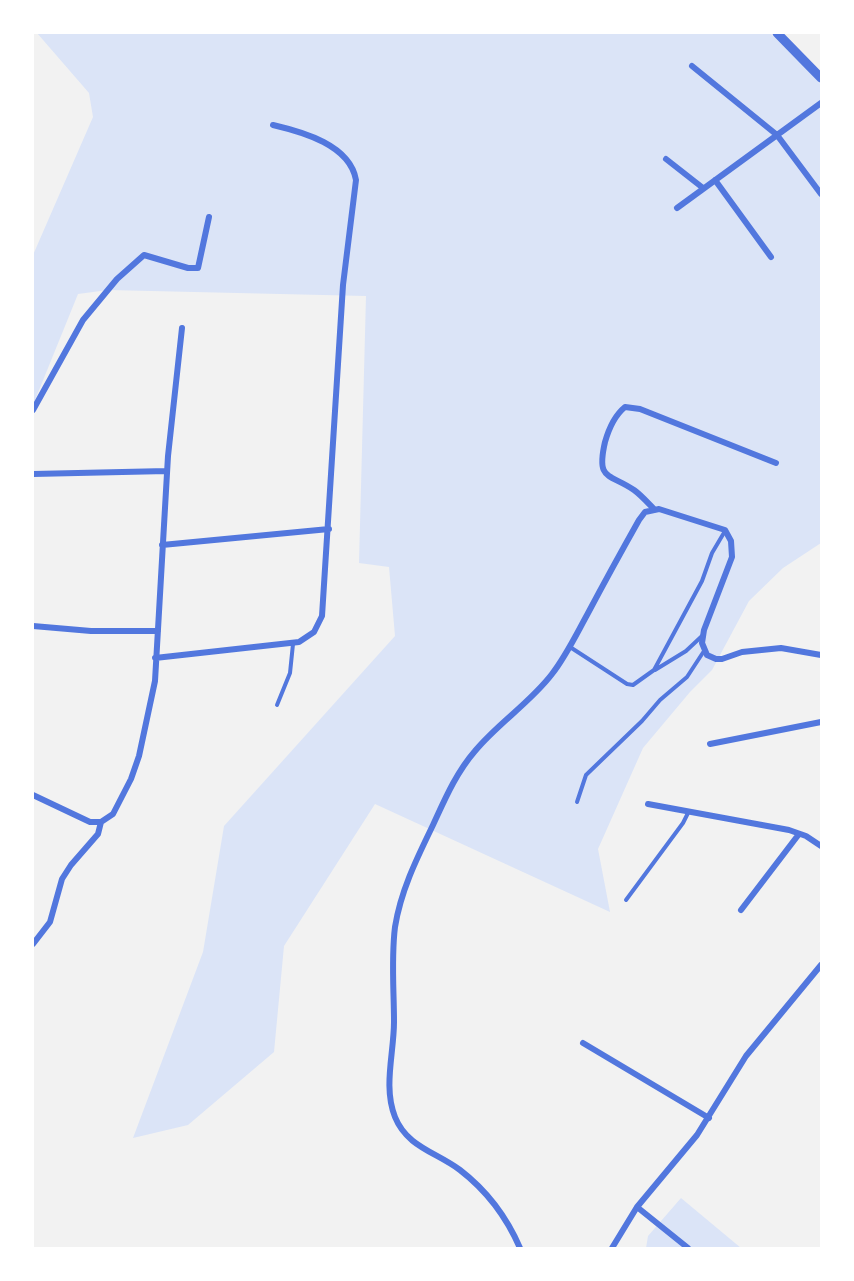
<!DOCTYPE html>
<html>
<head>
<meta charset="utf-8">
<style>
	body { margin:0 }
	#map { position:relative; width:854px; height:1281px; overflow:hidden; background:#f2f2f2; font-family:Manrope,sans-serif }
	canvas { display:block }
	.frame { position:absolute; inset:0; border:34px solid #fff; pointer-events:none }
</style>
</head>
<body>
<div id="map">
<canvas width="854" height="1281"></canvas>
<div class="frame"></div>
</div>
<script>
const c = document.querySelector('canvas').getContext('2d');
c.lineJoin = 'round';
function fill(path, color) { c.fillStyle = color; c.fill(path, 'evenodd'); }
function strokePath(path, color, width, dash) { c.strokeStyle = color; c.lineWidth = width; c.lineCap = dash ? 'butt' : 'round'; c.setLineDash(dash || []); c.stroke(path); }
fill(new Path2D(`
	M37 33H770L805 67 821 85V543L783 568 749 601 712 670 690 692 643 748 598 849 610 912 375 804 284 946 274 1052 188 1125 133 1138 203 952 224 826 395 636 389 567 359 563 366 296 108 290 78 294 33 405V255L93 117 89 93Z
	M681 1198 741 1248H646L648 1236Z`), '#dbe4f7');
strokePath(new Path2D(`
	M570 647 627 684 633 685 654 670 702 581 712 553 725 531
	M655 670 686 651 702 636
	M277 705 290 673 293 644
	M577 802 586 775 642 721 660 700 687 677 704 651
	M626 900 683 823 689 811`), '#5277de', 4);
strokePath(new Path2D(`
	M692 66 777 135 821 194
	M666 159 703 188
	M715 180 771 257
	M677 208 821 103
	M33 410 83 320 117 279 144 255 188 268H198L209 217
	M33 474 167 471
	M654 509C648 503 641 495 634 490 609 473 596 481 605 442 609 428 614 416 625 407L640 409 776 463
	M162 545 329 529
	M33 626 91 631H158
	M155 658 299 642 314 632 322 616 343 285 356 180C350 145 303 132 273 125
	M710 744 821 722
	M33 795 90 822H101L113 814 131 779 139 756 155 681 168 456 182 328
	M648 804 789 830 806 836 821 846
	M741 910 799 834
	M33 944 50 922 62 879 71 865 98 834 101 822
	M583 1043 709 1118
	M637 1207 688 1248
	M520 1248C507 1218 486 1190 460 1170 436 1152 407 1147 395 1117 383 1087 394 1053 394 1022 394 990 391 959 395 927 401 890 417 858 433 825 445 799 456 773 475 751 498 723 530 703 552 674 566 656 576 635 587 615 604 583 621 552 639 520L645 512 659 509 725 530 731 541 732 557 704 630 702 643 707 655 716 659H722L742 652 781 648 821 655
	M612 1248 637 1207 697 1135 746 1056 821 965`), '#5277de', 6);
strokePath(new Path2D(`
	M777 33 821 78`), '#5277de', 9);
</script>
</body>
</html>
